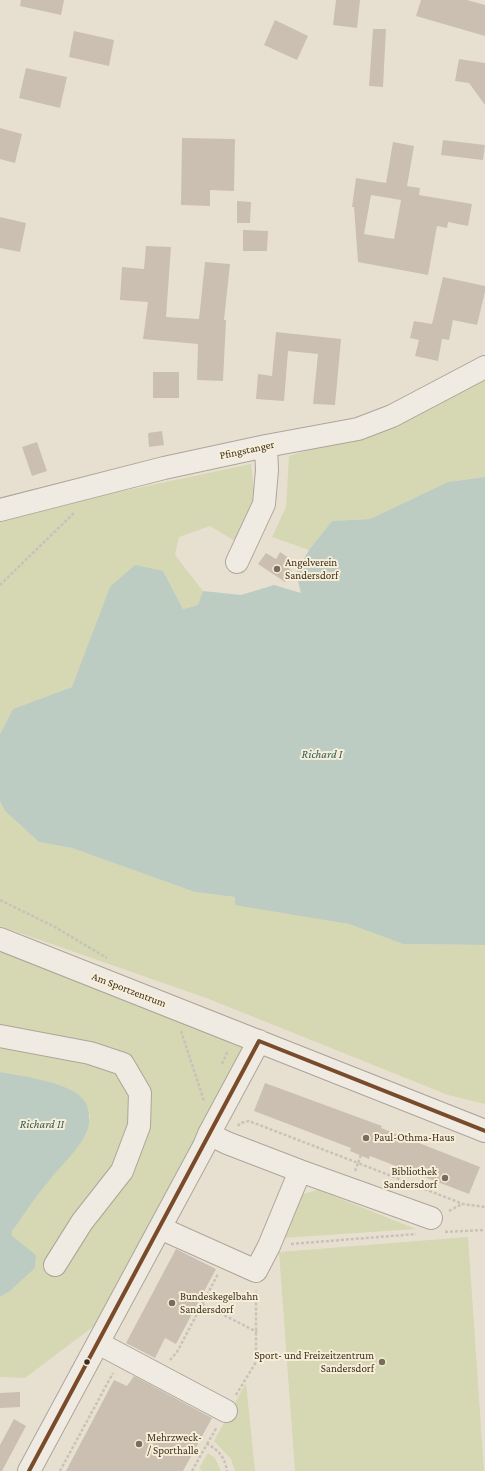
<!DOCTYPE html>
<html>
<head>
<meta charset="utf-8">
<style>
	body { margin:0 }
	canvas { display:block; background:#e7e0d1 }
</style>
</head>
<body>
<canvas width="485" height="1471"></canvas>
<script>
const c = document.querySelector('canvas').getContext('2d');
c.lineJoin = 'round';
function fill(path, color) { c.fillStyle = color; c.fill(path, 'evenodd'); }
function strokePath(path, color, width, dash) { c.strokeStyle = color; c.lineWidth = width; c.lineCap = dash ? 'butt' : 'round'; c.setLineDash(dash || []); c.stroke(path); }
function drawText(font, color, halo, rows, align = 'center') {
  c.font = font + ' "Crimson Pro",serif'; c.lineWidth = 4; c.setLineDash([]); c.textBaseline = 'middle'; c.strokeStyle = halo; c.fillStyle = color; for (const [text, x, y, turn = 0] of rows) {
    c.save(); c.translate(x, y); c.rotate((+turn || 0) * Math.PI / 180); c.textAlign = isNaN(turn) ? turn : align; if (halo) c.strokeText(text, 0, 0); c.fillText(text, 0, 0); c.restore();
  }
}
fill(new Path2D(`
	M485 375V477L448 482 370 519 332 521 309 550 272 537 286 507 289 456 378 428Z
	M251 464 255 499 238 543 210 526 179 537 175 555 203 591 198 605 183 609 163 571 86 652 72 687 13 709 0 734V517Z
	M0 801 5 811 39 842 72 848 195 892 236 897 235 904 349 924 403 944 485 945V1104L448 1095 209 999 0 926Z
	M0 947 250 1045 94 1326 25 1378 0 1377V1297L10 1291 35 1268 36 1255 11 1236 12 1231 46 1183 77 1148 87 1133 90 1115 18 1075 0 1072Z
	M318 1190 416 1229 282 1238 303 1194Z
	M468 1237 484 1471H295L279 1252Z
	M246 1383 255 1471H235L231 1459 214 1441Z
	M208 1453 215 1458 221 1471H202L199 1468Z`), '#d6d7b3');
fill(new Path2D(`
	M485 477V945L403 944 349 924 235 905V897L195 892 72 848 39 842 5 811 0 801V734L13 709 72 687 110 587 135 565 163 571 183 609 198 605 203 591 241 595 274 585 301 593 296 573 309 550 332 521 370 519 448 482Z
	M0 1072C21 1076 69 1082 83 1099 90 1107 91 1125 86 1134 77 1152 60 1166 48 1182 35 1197 24 1215 12 1231V1236L36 1255 35 1268 10 1291 0 1297Z`), '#bcccc2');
fill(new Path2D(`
	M21 0H64L61 15 20 6Z
	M336 0H360L357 28 333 25Z
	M421 0H467L485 5V36L416 16Z
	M275 20 308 36 297 60 264 45Z
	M373 29H386L383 87 369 86Z
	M74 31 114 40 109 66 69 57Z
	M459 59 485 63V105L469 83 455 81Z
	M26 68 67 77 60 108 19 98Z
	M0 128 22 134 15 163 0 159Z
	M182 138 235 139 234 191 210 190V206L181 205Z
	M443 140 485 145 483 160 441 155Z
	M393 142 414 146 407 186 420 188 419 195 472 204 468 226 448 222 447 228 437 226 428 275 358 262 354 207H352L356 178 386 183ZM371 195 401 200 394 239 364 234Z
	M237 201 251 202 250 223H237Z
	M0 217 26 223 20 252 0 248Z
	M243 230 268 231 267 251H243Z
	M146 246 171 247 166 317 199 319 205 262 230 264 224 320H226L223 381 197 380 198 344 143 339 148 302 120 300 122 267 144 269Z
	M443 277 485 286V292L477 325 453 320 449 340 442 339 438 361 415 356 419 340 410 338 414 321 432 324Z
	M276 332 341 339 335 405 313 404 318 354 288 351 284 401 256 399 258 374 272 376Z
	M153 372H179V398H153Z
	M162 431 164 445 149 447 148 433Z
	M37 442 47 471 32 476 22 447Z
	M280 552 292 560 287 567 292 571 285 582 258 564 266 553 276 559Z
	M265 1083 382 1126 381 1128 480 1167 469 1194 370 1156 369 1159 350 1151 351 1148 254 1111Z
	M176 1249 216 1269 176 1344 165 1338 155 1358 126 1343Z
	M134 1376 212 1418 183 1471H66L114 1380 127 1386Z
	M20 1392V1407L0 1408V1393Z
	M14 1419 26 1426 2 1471H0V1445Z`), '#cbbfb2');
const minor = new Path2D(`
	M0 510 164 468 266 446 358 429 392 416 485 367
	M237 562 264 504 267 470 266 446
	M0 939 485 1131
	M0 1036 90 1053 123 1064 140 1093 139 1126 122 1171 82 1222 55 1265
	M209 1134 227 1143 300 1171
	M160 1228 256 1271 269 1246 300 1171 431 1218
	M98 1343 226 1411
	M29 1471 204 1146 209 1134 259 1041`);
strokePath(minor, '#ada599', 24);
strokePath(new Path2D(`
	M0 585 75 512
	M0 900 55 927 107 958
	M181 1031 204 1101
	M222 1064 228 1050
	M238 1126 240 1123 249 1121 358 1163 361 1155
	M355 1171 358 1163 463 1204 485 1207
	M449 1211 462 1204
	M445 1232 485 1230
	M291 1244 416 1234
	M202 1304 257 1332
	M170 1360 177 1352 218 1274
	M236 1395 256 1362V1290
	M207 1444 217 1427
	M60 1471 113 1373
	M192 1471 207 1444C219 1450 225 1458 227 1471`), '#c8c2b9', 2.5, [3, 2]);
strokePath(minor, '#efebe3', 22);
strokePath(new Path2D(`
	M29 1471 259 1041 485 1131`), '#7a4b2a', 4);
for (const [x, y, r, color] of [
	[277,569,4,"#786c5e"],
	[366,1138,4,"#786c5e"],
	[445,1178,4,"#786c5e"],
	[172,1303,4,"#786c5e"],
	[87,1362,3.5,"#3d2e20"],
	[382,1362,4,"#786c5e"],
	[139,1444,4,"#786c5e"]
]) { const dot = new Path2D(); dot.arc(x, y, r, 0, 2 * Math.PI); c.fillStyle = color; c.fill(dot); strokePath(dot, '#f7eed8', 1.5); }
drawText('11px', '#3d2e20', '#f7eed8', [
	["Pfingstanger",247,450,-12],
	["Am Sportzentrum",129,990,21]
]);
drawText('11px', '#3d2e20', '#f7eed8', [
	["Angelverein",285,563],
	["Sandersdorf",285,576],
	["Paul-Othma-Haus",374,1138],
	["Bibliothek",437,1172,"right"],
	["Sandersdorf",437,1185,"right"],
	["Bundeskegelbahn",180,1297],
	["Sandersdorf",180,1310],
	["Sport- und Freizeitzentrum",374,1356,"right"],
	["Sandersdorf",374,1369,"right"],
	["Mehrzweck-",147,1438],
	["/ Sporthalle",147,1451]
], 'left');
drawText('italic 12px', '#2f5d5a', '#f7eed8', [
	["Richard I",322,754],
	["Richard II",42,1124]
]);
</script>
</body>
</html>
